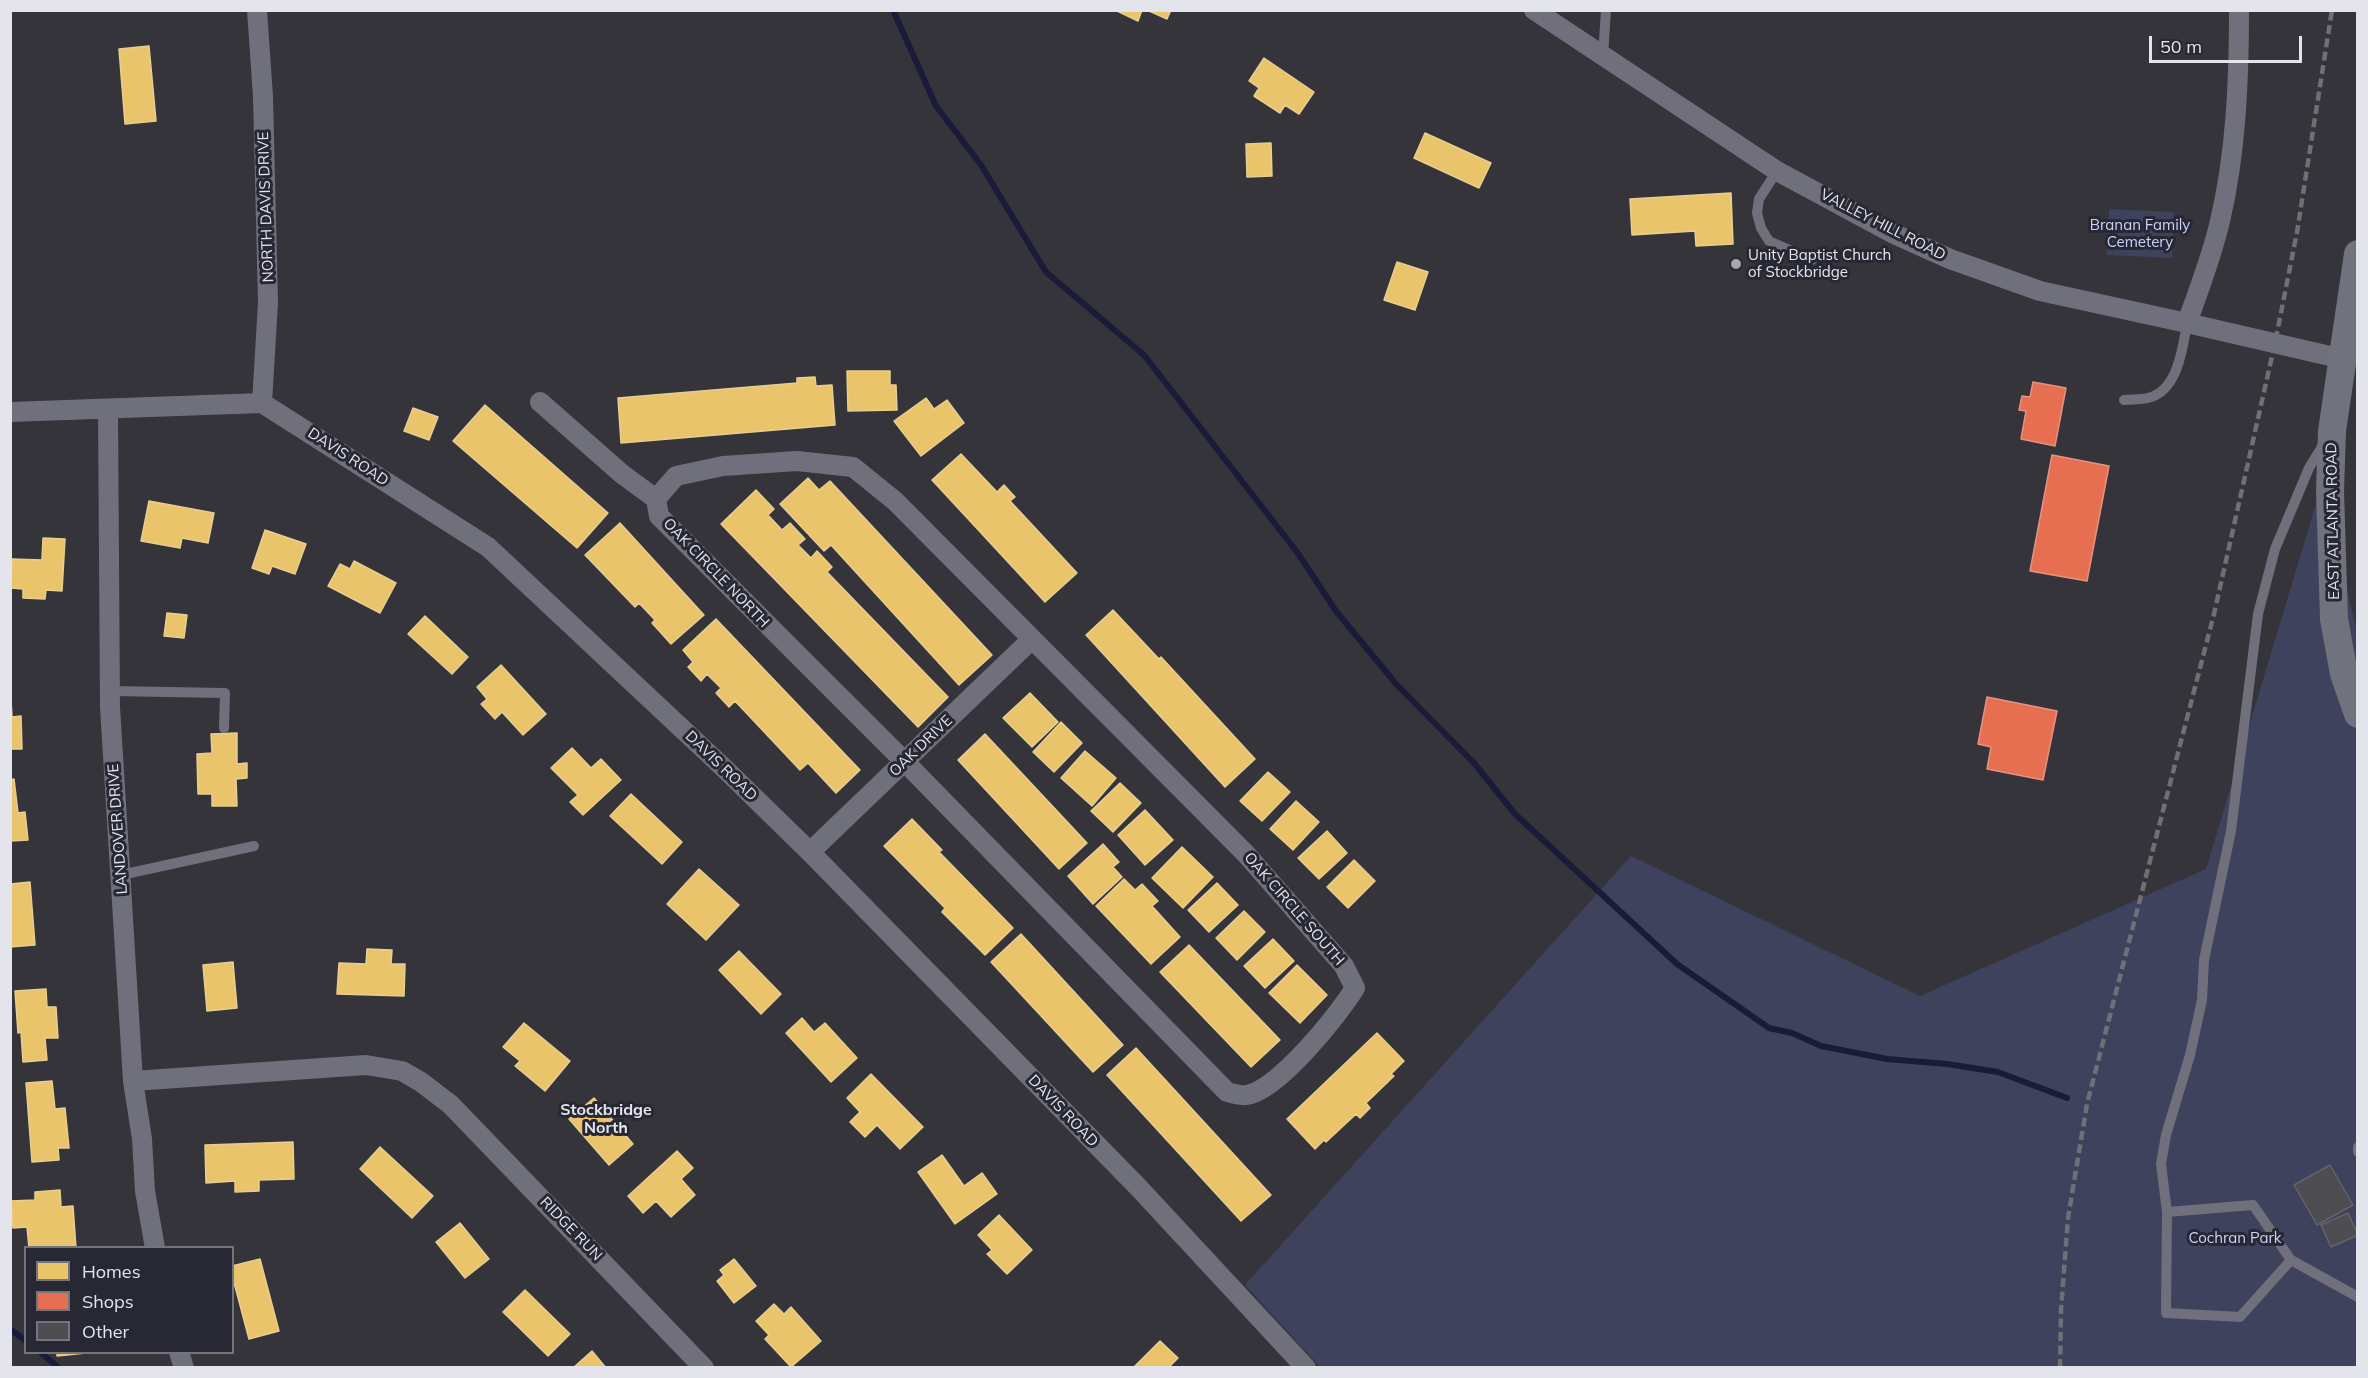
<!DOCTYPE html>
<html>
<head>
<meta charset="utf-8">
<style>
	body { margin:0 }
	#map { position:relative; width:2368px; height:1378px; overflow:hidden; background:#34343a; font-family:Mulish,sans-serif }
	canvas { display:block }
	.frame { position:absolute; inset:0; border:12px solid #e4e5ec; pointer-events:none }
	.legend { position:absolute; left:24px; top:1246px; width:210px; height:108px; box-sizing:border-box; background:#272833; border:2px solid #73747d; margin:0; padding:8px 10px; list-style:none; font-size:18px; color:#e4e5ec }
	.legend li { display:flex; align-items:center; gap:12px; height:30px }
	.legend b { width:30px; border:2px solid #73747d }
	.scale { position:absolute; left:2149px; top:36px; width:153px; height:27px; box-sizing:border-box; border:3px solid #e4e5ec; border-top:0; padding-left:8px; font-size:18px; line-height:21px; white-space:nowrap; color:#e4e5ec; -webkit-text-stroke:4px #272833; paint-order:stroke }
</style>
</head>
<body>
<div id="map">
<canvas width="2368" height="1378"></canvas>
<div class="frame"></div>
<ul class="legend">
<li><b style="height:16px;background:#e9c46a"></b>Homes</li>
<li><b style="height:16px;background:#e76f51"></b>Shops</li>
<li><b style="height:16px;background:#4d4d52"></b>Other</li>
</ul>
<div class="scale">50 m</div>
</div>
<script>
const c = document.querySelector('canvas').getContext('2d');
c.lineJoin = 'round';
function fill(path, color) { c.fillStyle = color; c.fill(path, 'evenodd'); }
function strokePath(path, color, width, dash) { c.strokeStyle = color; c.lineWidth = width; c.lineCap = dash ? 'butt' : 'round'; c.setLineDash(dash || []); c.stroke(path); }
function drawText(font, color, halo, rows, align = 'center') {
  c.font = font + ' Mulish,sans-serif'; c.lineWidth = 6; c.setLineDash([]); c.textBaseline = 'middle'; c.strokeStyle = halo; c.fillStyle = color; for (const [text, x, y, turn = 0] of rows) {
    c.save(); c.translate(x, y); c.rotate((+turn || 0) * Math.PI / 180); c.textAlign = isNaN(turn) ? turn : align; if (halo) c.strokeText(text, 0, 0); c.fillText(text, 0, 0); c.restore();
  }
}
fill(new Path2D(`
	M2109 209 2174 212 2172 258 2107 255Z
	M2322 484 2358 636 2357 1367H1320L1245 1285 1631 856 1920 996 2206 869Z`), '#3e425d');
const homes = new Path2D(`
	M1115 10H1142L1138 21Z
	M1147 10H1171L1167 19Z
	M149 46 156 121 125 124 119 49Z
	M1264 58 1314 92 1299 114 1285 105 1280 113 1254 96 1259 88 1249 81Z
	M1425 133 1491 163 1479 188 1414 158Z
	M1271 143 1272 176 1247 177 1246 144Z
	M1731 193 1733 244 1696 246 1695 231 1632 235 1630 199Z
	M1397 262 1428 272 1415 310 1384 300Z
	M847 371H890V385H896L897 410 848 411Z
	M815 377 816 386 832 385 835 425 621 443 618 398 797 383V378Z
	M926 398 934 409 947 400 964 423 921 456 894 421Z
	M485 405 608 513 577 548 453 441Z
	M413 408 438 417 429 440 404 431Z
	M961 454 997 492 1004 485 1015 497 1010 501 1077 573 1045 602 932 480Z
	M808 478 819 490 830 481 992 655 959 685 831 545 824 551 780 504Z
	M756 490 774 509 768 515 782 530 790 523 805 539 798 545 811 558 817 551 832 567 827 572 948 697 918 727 721 524Z
	M149 501 214 513 208 543 182 538 180 548 141 541Z
	M620 523 704 615 671 644 652 623 655 620 639 603 635 607 585 555Z
	M265 530 306 544 295 574 272 566 269 574 252 568Z
	M43 538 65 539 62 591 46 590 45 599 23 598V589L11 588 12 559 42 560Z
	M354 561 396 583 380 613 328 586 340 564 350 569Z
	M1113 610 1159 659 1161 657 1255 759 1225 787 1086 635Z
	M167 613 187 615 184 638 164 636Z
	M425 616 468 657 452 674 408 634Z
	M716 619 860 770 836 793 808 763 800 770 735 701 729 707 716 693 721 688 707 674 701 681 688 667 693 662 683 650Z
	M501 665 546 714 523 735 502 712 495 719 481 704 487 699 477 687Z
	M10 682 12 717 21 716 22 749H10Z
	M1030 693 1058 722 1032 747 1003 718Z
	M1061 722 1082 743 1054 772 1033 752Z
	M237 733V764L247 763V778L236 779 237 806H212V794H198L197 754 212 753 211 734Z
	M985 734 1087 843 1059 869 958 760Z
	M572 748 591 768 601 759 621 780 583 815 570 802 578 795 551 768Z
	M1085 751 1116 778 1092 806 1061 778Z
	M1268 772 1290 792 1262 821 1240 801Z
	M14 779 18 813 25 812 28 840 10 841V780Z
	M1120 783 1141 803 1113 832 1091 811Z
	M631 794 682 842 662 864 610 816Z
	M1296 801 1319 822 1293 850 1270 829Z
	M1145 810 1173 840 1145 865 1118 835Z
	M912 819 942 850 939 852 1013 928 985 955 942 912 945 908 884 846Z
	M1327 831 1347 853 1319 879 1298 858Z
	M1103 844 1119 862 1113 867 1122 877 1093 904 1068 876Z
	M1182 847 1213 877 1183 908 1152 878Z
	M1354 860 1375 881 1348 908 1327 887Z
	M699 869 739 905 706 940 667 904Z
	M1124 879 1135 890 1142 884 1158 901 1152 906 1180 937 1151 964 1096 906Z
	M30 882 35 945 10 947V884Z
	M1217 883 1238 905 1209 932 1188 910Z
	M1244 911 1265 932 1237 960 1216 938Z
	M1021 934 1123 1045 1093 1072 991 962Z
	M1273 939 1294 961 1265 988 1244 966Z
	M1189 945 1280 1040 1251 1067 1160 972Z
	M367 949 392 950 391 964H405L404 996 337 994 339 963 366 964Z
	M739 951 781 994 761 1014 719 970Z
	M233 962 237 1008 207 1011 203 965Z
	M1297 965 1327 995 1300 1023 1269 993Z
	M46 989 47 1007H56L58 1038H45L47 1060 23 1062 21 1032 18 1033 15 991Z
	M802 1018 814 1032 825 1023 857 1058 831 1082 786 1033Z
	M524 1023 570 1061 545 1091 515 1066 520 1061 503 1047Z
	M1377 1033 1404 1061 1391 1074 1394 1076 1366 1103 1370 1108 1360 1118 1356 1114 1326 1142 1324 1140 1315 1149 1287 1119Z
	M1136 1048 1271 1195 1241 1221 1107 1075Z
	M871 1074 923 1127 900 1149 877 1125 865 1137 850 1122 860 1112 847 1098Z
	M52 1081 55 1109 65 1108 69 1148H58L59 1160 32 1162 26 1083Z
	M594 1098 633 1144 609 1165 569 1119Z
	M293 1142 294 1179 259 1180V1191L235 1192V1181L206 1183 205 1145Z
	M380 1147 433 1196 412 1218 360 1169Z
	M677 1151 693 1168 681 1179 695 1195 671 1217 656 1201 643 1213 628 1196Z
	M942 1155 964 1186 982 1173 997 1194 955 1224 918 1172Z
	M60 1190 61 1207 73 1206 76 1248H29L27 1227 13 1228 11 1201 35 1200V1192Z
	M999 1215 1032 1250 1007 1274 987 1254 992 1250 978 1235Z
	M460 1223 489 1259 465 1278 436 1242Z
	M260 1259 279 1331 249 1339 232 1275V1266Z
	M734 1259 756 1286 734 1303 717 1281 724 1275 720 1270Z
	M525 1290 570 1334 548 1356 503 1312Z
	M774 1304 784 1314 791 1307 821 1341 791 1367 765 1339 769 1335 756 1321Z
	M1160 1341 1178 1358 1168 1368H1133Z
	M592 1351 606 1368H573Z
	M57 1352H86V1353L57 1356Z`);
fill(homes, '#e9c46a');
strokePath(homes, '#e8ce91', 1.5);
const shops = new Path2D(`
	M2033 382 2066 388 2055 446 2021 439 2026 411 2019 410 2022 396 2030 397Z
	M2052 455 2109 466 2087 581 2030 571Z
	M1987 697 2057 711 2043 780 1987 769 1991 747 1978 744Z`);
fill(shops, '#e76f51');
strokePath(shops, '#e69280', 1.5);
strokePath(new Path2D(`
	M893 10 936 106 981 165 1046 272 1144 355 1297 552 1336 611 1397 685 1474 763 1515 814 1677 964 1769 1028 1792 1033 1821 1046 1887 1059 1947 1064 1998 1072 2067 1098
	M10 1329 26 1341
	M40 1352 59 1368`), '#1a1b3a', 6);
const building = new Path2D(`
	M2330 1165 2353 1205 2317 1225 2294 1185Z
	M2348 1213 2358 1235 2331 1247 2321 1225Z`);
fill(building, '#4d4d52');
strokePath(building, '#636368', 1.5);
strokePath(new Path2D(`
	M1603 56 1606 10
	M1777 171 1759 199 1757 213 1761 228 1769 241 1812 260
	M2124 400C2132 399 2141 400 2148 398 2178 391 2183 347 2187 323
	M2323 445 2309 468 2275 549 2258 614 2231 831 2204 960 2202 1000 2190 1055 2166 1135 2161 1164 2167 1212 2166 1313 2240 1317 2291 1260 2358 1297
	M110 691 225 693 224 728
	M121 875 254 846
	M2358 1147V1152
	M2167 1212 2253 1205 2291 1260`), '#6f707b', 10);
strokePath(new Path2D(`
	M257 10 263 97 268 302 262 403
	M1534 10 1777 171 1892 233 1950 259 2040 291 2187 323 2343 359
	M2187 323C2199 289 2212 256 2220 221 2236 153 2239 81 2239 10
	M540 402 622 474 656 499
	M108 409 110 707 133 1081 142 1139 145 1191 155 1248
	M10 412 262 403 488 547 725 769 810 852 1138 1187 1306 1368
	M797 461 853 467 895 501 1246 854 1344 966 1355 988C1339 1014 1277 1092 1246 1095 1240 1096 1232 1093 1227 1092L905 762 659 516 656 499 676 476 723 466Z
	M810 852 1032 639
	M133 1081 366 1065 402 1071 421 1082 451 1105 704 1368
	M179 1352 184 1368`), '#6f707b', 20);
strokePath(new Path2D(`
	M2358 254 2332 431 2330 491 2334 619 2344 674 2358 714`), '#70727e', 28);
strokePath(new Path2D(`
	M2060 1368 2061 1310 2068 1218 2087 1104 2214 614 2275 343 2297 232 2332 10`), '#6f7076', 4.5, [9, 4.5]);
for (const [x, y, r, color] of [
	[1736,264,6,"#a6a7ae"]
]) { const dot = new Path2D(); dot.arc(x, y, r, 0, 2 * Math.PI); c.fillStyle = color; c.fill(dot); strokePath(dot, '#272833', 2); }
drawText('15px', '#e4e5ec', '#272833', [
	["NORTH DAVIS DRIVE",266,207,-92],
	["VALLEY HILL ROAD",1883,225,27],
	["DAVIS ROAD",348,457,33],
	["EAST ATLANTA ROAD",2333,521,-91],
	["OAK CIRCLE NORTH",716,573,46],
	["OAK DRIVE",921,746,-44],
	["DAVIS ROAD",721,766,44],
	["LANDOVER DRIVE",118,829,-94],
	["OAK CIRCLE SOUTH",1294,909,49],
	["DAVIS ROAD",1063,1111,46],
	["RIDGE RUN",571,1229,46]
]);
drawText('15px', '#cbd1fa', '#272833', [
	["Branan Family",2140,225],
	["Cemetery",2140,242],
	["Cochran Park",2235,1238]
]);
drawText('15px', '#e4e5ec', '#272833', [
	["Unity Baptist Church",1748,255],
	["of Stockbridge",1748,272]
], 'left');
drawText('bold 16px', '#e4e5ec', '#272833', [
	["Stockbridge",606,1110],
	["North",606,1128]
]);
</script>
</body>
</html>
